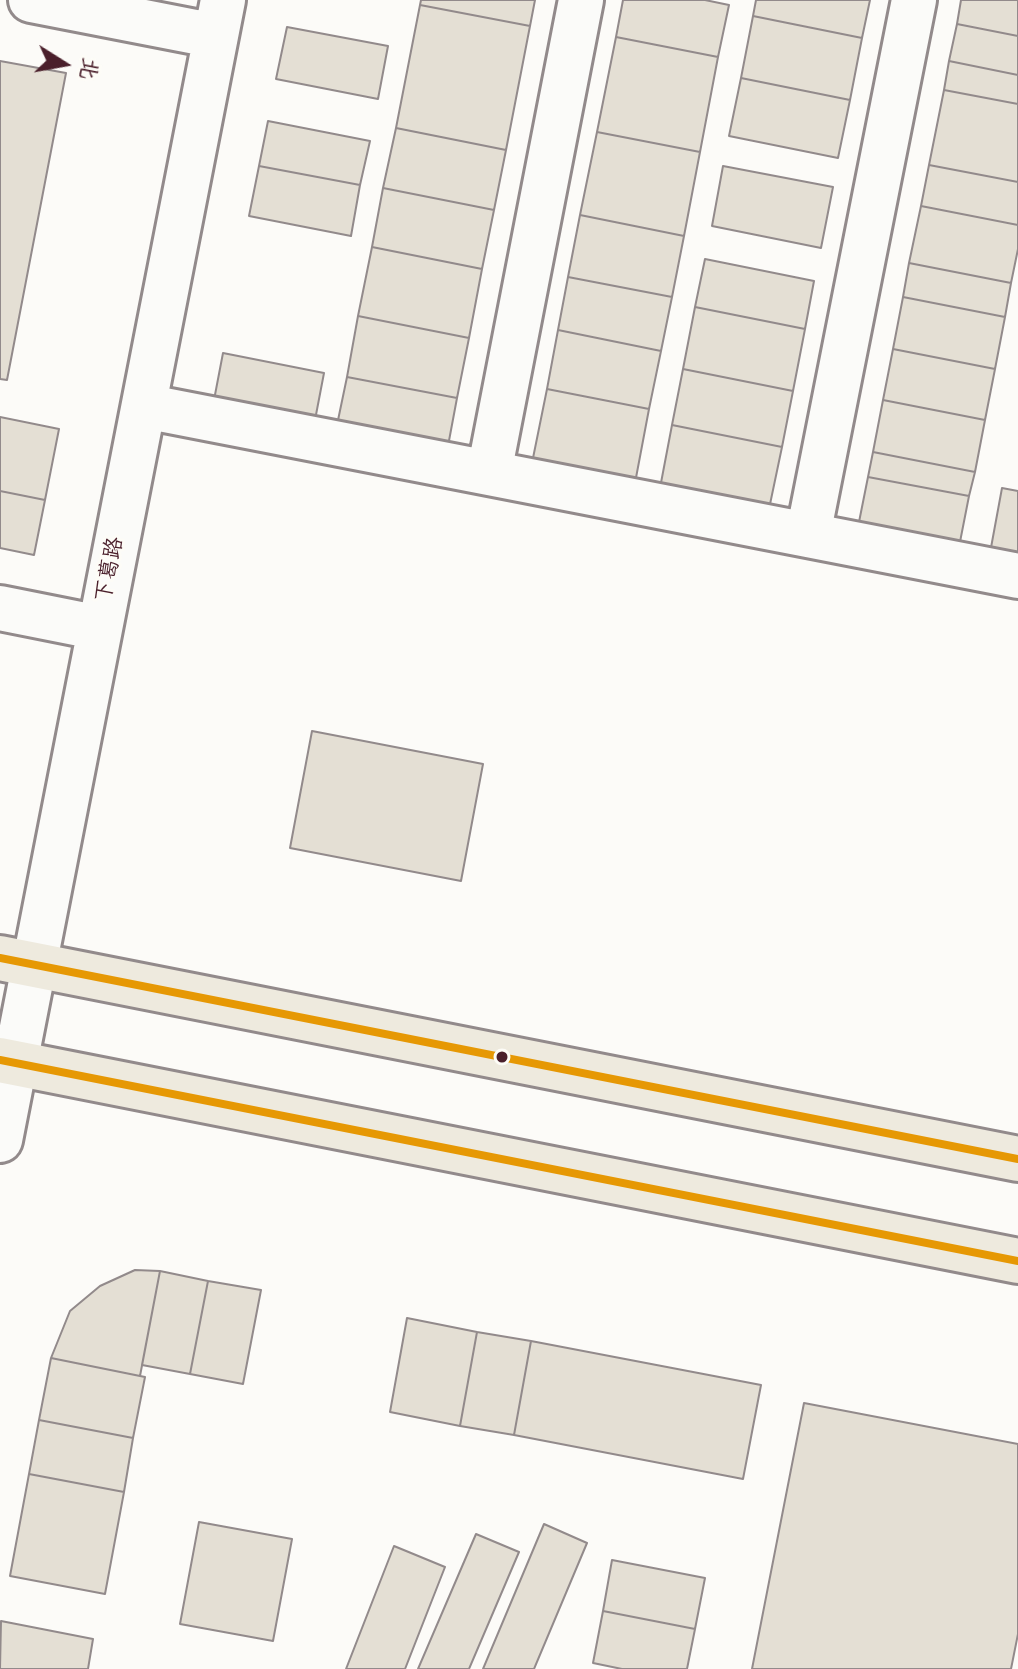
<!DOCTYPE html>
<html>
<head>
<meta charset="utf-8">
<style>
	body { margin:0 }
	#map { position:relative; width:1018px; height:1669px; overflow:hidden; background:#fcfbf8; font-family:Kalam,"LXGW WenKai TC",sans-serif }
	canvas { display:block }
	.north { position:absolute; left:24px; top:24px; width:80px; height:80px; -webkit-text-stroke:6px #fdfcf7; paint-order:stroke; rotate:101deg; font-size:22px; font-weight:700; line-height:32px; text-align:center; color:#4a1f2b }
	.north::after { content:''; display:block; margin:auto; width:28px; height:36px; background:#4a1f2b; clip-path:polygon(50% 0,100% 100%,50% 72%,0 100%) }
</style>
</head>
<body>
<div id="map">
<canvas width="1018" height="1669"></canvas>
<div class="north">北</div>
</div>
<script>
const c = document.querySelector('canvas').getContext('2d');
c.lineJoin = 'round';
function fill(path, color) { c.fillStyle = color; c.fill(path, 'evenodd'); }
function strokePath(path, color, width, dash) { c.strokeStyle = color; c.lineWidth = width; c.lineCap = dash ? 'butt' : 'round'; c.setLineDash(dash || []); c.stroke(path); }
function drawText(font, color, halo, rows, align = 'center') {
  c.font = font + ' Kalam,"LXGW WenKai TC",sans-serif'; c.lineWidth = 6; c.setLineDash([]); c.textBaseline = 'middle'; c.strokeStyle = halo; c.fillStyle = color; for (const [text, x, y, turn = 0] of rows) {
    c.save(); c.translate(x, y); c.rotate((+turn || 0) * Math.PI / 180); c.textAlign = isNaN(turn) ? turn : align; if (halo) c.strokeText(text, 0, 0); c.fillText(text, 0, 0); c.restore();
  }
}
const building = new Path2D(`
	M421 0H535L530 26 420 5Z
	M623 0H705L729 5 718 57 616 37Z
	M756 0H870L862 38 753 16Z
	M961 0H1018V36L957 24Z
	M420 5 530 26 506 150 396 128Z
	M753 16 862 38 850 100 741 78Z
	M957 24 1018 36V75L949 61Z
	M287 27 388 46 378 99 276 79Z
	M616 37 718 57 700 152 597 132Z
	M0 61 66 73 7 380 0 379Z
	M949 61 1018 75V104L944 90Z
	M741 78 850 100 838 158 729 136Z
	M944 90 1018 104V182L929 165Z
	M268 121 370 141 360 185 259 166Z
	M396 128 506 150 494 210 383 188Z
	M597 132 700 152 684 236 580 215Z
	M929 165 1018 182V225L921 206Z
	M259 166 360 185 351 236 249 216Z
	M723 166 833 187 821 248 712 226Z
	M383 188 494 210 482 269 372 247Z
	M921 206 1018 225V249L1011 283 909 263Z
	M580 215 684 236 672 297 568 277Z
	M372 247 482 269 469 338 358 316Z
	M705 259 814 281 805 329 695 307Z
	M909 263 1011 283 1005 317 903 297Z
	M568 277 672 297 661 351 558 330Z
	M903 297 1005 317 995 369 893 349Z
	M695 307 805 329 793 391 683 369Z
	M358 316 469 338 457 398 347 377Z
	M558 330 661 351 649 409 547 389Z
	M893 349 995 369 985 420 883 400Z
	M223 353 324 373 315 420 214 400Z
	M683 369 793 391 782 447 672 425Z
	M347 377 457 398 448 446 337 425Z
	M547 389 649 409 635 483 532 463Z
	M883 400 985 420 975 472 873 452Z
	M0 417 59 429 45 500 0 491Z
	M672 425 782 447 769 509 660 488Z
	M873 452 975 472 969 496 868 477Z
	M868 477 969 496 959 547 858 527Z
	M1002 488 1018 491V558L990 553Z
	M0 491 45 500 34 555 0 548Z
	M312 731 483 764 461 881 290 848Z
	M135 1270 160 1271 140 1376 51 1358 70 1311 100 1286Z
	M160 1271 208 1281 190 1374 142 1365Z
	M208 1281 261 1290 243 1384 190 1374Z
	M407 1318 477 1332 460 1426 390 1412Z
	M477 1332 531 1341 514 1435 460 1426Z
	M531 1341 761 1385 743 1479 514 1435Z
	M51 1358 145 1377 133 1438 39 1420Z
	M804 1403 1018 1444V1634L1011 1669H752Z
	M39 1420 133 1438 124 1492 29 1474Z
	M29 1474 124 1492 105 1594 10 1576Z
	M199 1522 292 1539 273 1641 180 1624Z
	M544 1524 587 1543 534 1669H483Z
	M476 1534 519 1552 469 1669H418Z
	M394 1546 445 1567 405 1669H346Z
	M612 1560 705 1578 695 1629 603 1611Z
	M603 1611 695 1629 687 1669H622L593 1663Z
	M1 1621 93 1639 88 1669H0Z`);
fill(building, '#e4dfd4');
strokePath(building, '#928a8b', 2);
const minor = new Path2D(`
	M31 0 216 36
	M144 406 1018 576
	M489 473 581 0
	M808 535 914 0
	M0 608 100 628
	M0 1140 223 0`);
const major = new Path2D(`
	M0 958 1018 1159
	M0 1060 1018 1261`);
strokePath(minor, '#928a8b', 50);
strokePath(major, '#928a8b', 50);
strokePath(minor, '#fbfbf9', 44);
strokePath(major, '#eeeade', 44);
strokePath(new Path2D(`
	M0 958 1018 1159
	M0 1060 1018 1261`), '#e69804', 8);
for (const [x, y, r, color] of [
	[502,1057,7,"#4a1f2b"]
]) { const dot = new Path2D(); dot.arc(x, y, r, 0, 2 * Math.PI); c.fillStyle = color; c.fill(dot); strokePath(dot, '#fdfcf7', 3); }
drawText('22px', '#4a1f2b', '#fdfcf7', [
	["下葛路",112,570,-79]
]);
</script>
</body>
</html>
